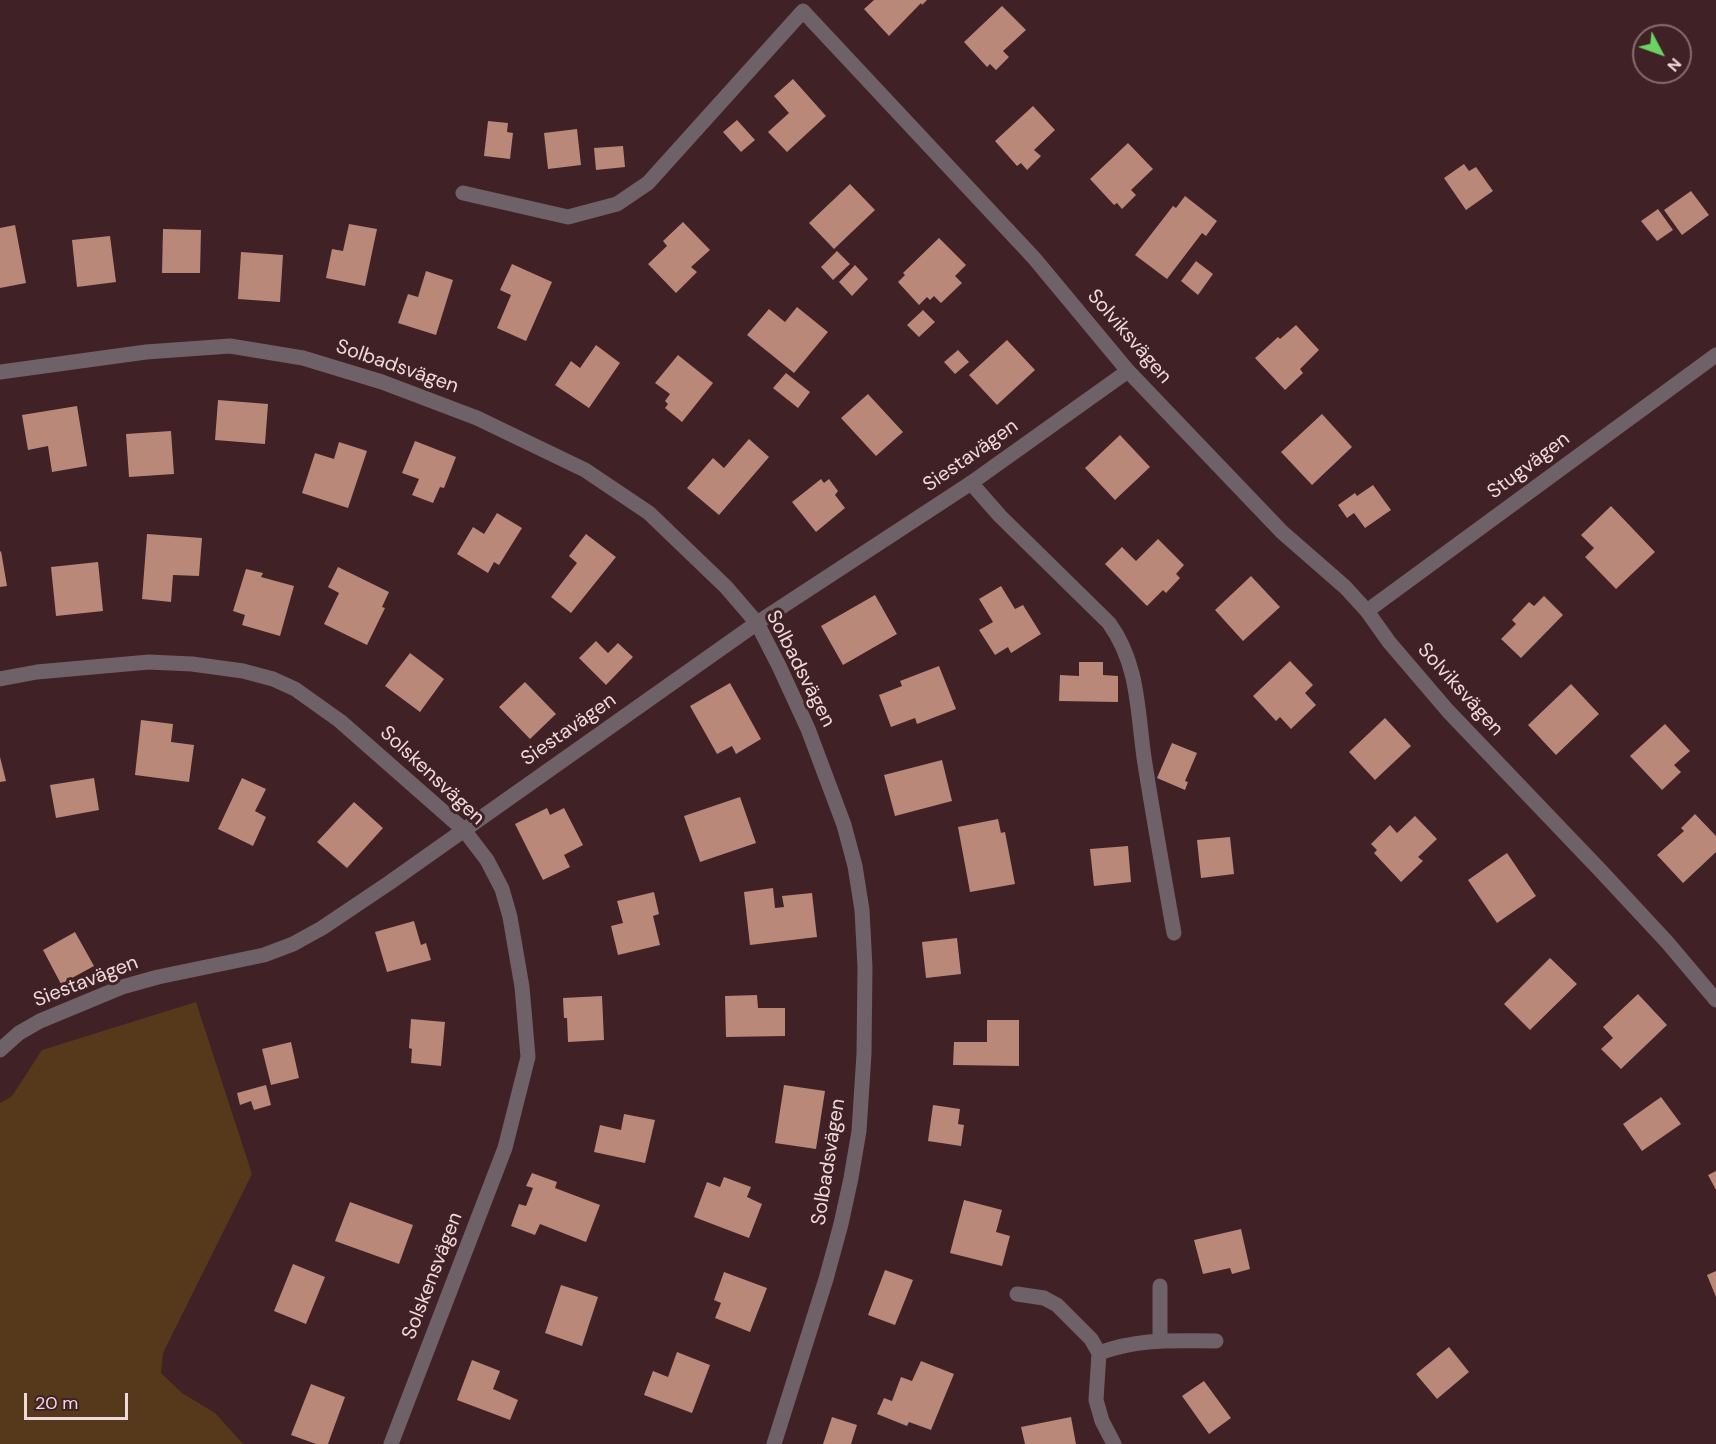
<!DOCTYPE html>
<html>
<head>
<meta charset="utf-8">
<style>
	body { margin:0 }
	#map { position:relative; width:1716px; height:1444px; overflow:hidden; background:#402126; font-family:"DM Sans",sans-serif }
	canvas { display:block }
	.north { position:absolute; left:1632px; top:24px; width:60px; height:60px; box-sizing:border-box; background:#402126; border:2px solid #866b6e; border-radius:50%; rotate:131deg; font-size:16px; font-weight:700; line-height:24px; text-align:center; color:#efd9db }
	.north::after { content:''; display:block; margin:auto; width:21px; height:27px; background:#6bd363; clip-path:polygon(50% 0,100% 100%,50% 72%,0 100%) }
	.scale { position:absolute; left:24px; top:1393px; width:104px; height:27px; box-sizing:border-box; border:3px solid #efd9db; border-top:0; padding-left:8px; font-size:18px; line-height:21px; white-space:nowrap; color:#efd9db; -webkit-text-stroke:4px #402126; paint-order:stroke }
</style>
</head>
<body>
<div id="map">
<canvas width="1716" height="1444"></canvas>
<div class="north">N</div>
<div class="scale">20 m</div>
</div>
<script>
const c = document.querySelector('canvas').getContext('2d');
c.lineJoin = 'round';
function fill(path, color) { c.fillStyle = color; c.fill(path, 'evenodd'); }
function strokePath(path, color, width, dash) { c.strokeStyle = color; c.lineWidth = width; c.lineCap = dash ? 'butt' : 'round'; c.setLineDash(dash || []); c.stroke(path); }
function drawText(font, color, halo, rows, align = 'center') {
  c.font = font + ' "DM Sans",sans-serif'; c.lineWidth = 6; c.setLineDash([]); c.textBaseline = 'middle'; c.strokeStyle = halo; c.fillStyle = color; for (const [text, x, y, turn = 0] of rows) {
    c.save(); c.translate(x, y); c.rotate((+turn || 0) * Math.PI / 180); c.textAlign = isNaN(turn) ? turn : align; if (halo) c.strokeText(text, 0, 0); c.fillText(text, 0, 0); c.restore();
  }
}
fill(new Path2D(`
	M196 1002 252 1174 163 1353 161 1373 182 1393 215 1413 243 1444H0V1103L12 1096 42 1050Z`), '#56381a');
fill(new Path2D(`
	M874 0H927L922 5 921 3 889 36 864 9Z
	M1002 6 1026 30 1003 51 1009 57 996 70 990 64 987 67 964 42Z
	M793 79 826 116 787 152 768 132 789 113 774 96Z
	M1033 106 1055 130 1034 150 1041 156 1027 170 1021 163 1017 166 995 141Z
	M737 120 755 140 741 152 723 132Z
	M488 121 508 123 507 132 513 133 510 159 484 156Z
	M577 129 581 165 548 169 544 133Z
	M1128 143 1153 169 1131 190 1136 195 1122 209 1117 203 1114 205 1090 179Z
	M623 146 625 167 596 170 594 148Z
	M1464 164 1469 171 1476 167 1493 191 1466 210 1444 178Z
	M850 184 875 210 834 249 809 223Z
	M1691 191 1709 215 1682 235 1664 210Z
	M1185 196 1217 221 1206 236 1202 233 1167 279 1135 255 1173 206 1176 208Z
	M1658 209 1673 230 1657 241 1641 221Z
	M683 222 710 250 691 267 697 272 676 293 648 264 667 246 663 241Z
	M349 224 377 229 365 286 326 278 332 249 343 251Z
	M15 225 26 283 0 288V228Z
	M163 229 201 230 200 273H162Z
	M110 236 116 282 77 287 72 240Z
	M939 238 966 265 955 276 962 283 941 303 934 296 930 300 927 297 919 305 898 282 905 275 903 273Z
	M837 251 850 264 833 280 821 267Z
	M241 252 283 255 280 302 238 299Z
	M1196 261 1213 274 1198 295 1181 281Z
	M512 264 552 282 526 341 497 328 511 295 500 290Z
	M855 265 868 279 852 296 839 282Z
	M426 271 453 280 436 335 398 323 408 294 418 297Z
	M797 307 828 332 794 373 747 335 769 309 785 322Z
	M923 310 935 322 919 337 907 325Z
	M1296 325 1319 350 1300 369 1303 373 1285 390 1255 358 1278 337 1280 339Z
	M1007 340 1035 370 997 405 969 375Z
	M596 345 620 363 589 408 555 385 571 361 580 368Z
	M958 350 969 362 955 374 944 362Z
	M678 355 713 383 682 422 665 408 668 404 665 401 670 394 655 383Z
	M786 373 810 392 798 408 773 388Z
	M868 394 903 432 876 456 841 418Z
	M218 400 268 404 265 444 215 440Z
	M77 406 87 466 52 472 48 446 28 450 22 415Z
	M1322 414 1352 447 1312 485 1281 452Z
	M171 431 174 474 129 477 126 434Z
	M1120 435 1150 467 1115 500 1085 468Z
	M749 439 769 457 719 515 687 488 713 458 724 468Z
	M415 441 456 457 444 488 440 487 433 503 412 495 419 479 402 473Z
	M339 442 367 451 348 508 302 493 315 453 334 459Z
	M821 479 824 483 829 479 838 491 835 495 845 508 816 532 792 502Z
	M1373 485 1391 510 1365 528 1354 513 1347 518 1338 505 1355 493 1357 496Z
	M1611 506 1655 552 1616 589 1585 557 1594 548 1581 535Z
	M497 513 522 528 499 565 494 562 488 573 457 554 473 527 484 534Z
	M147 534 202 538 199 576 173 575 171 602 142 599Z
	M586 534 616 557 571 613 551 597 577 563 569 556Z
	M1158 539 1184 565 1176 574 1180 578 1166 593 1163 590 1147 606 1105 564 1122 547 1136 561Z
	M1 551 7 586 0 587V552Z
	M98 562 103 611 56 616 51 567Z
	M338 567 389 592 382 607 385 608 367 645 324 624 339 593 328 587Z
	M246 569 263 573 261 577 294 586 280 636 242 625 245 615 233 611Z
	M1251 576 1280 607 1243 641 1215 610Z
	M1001 586 1015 609 1023 605 1041 634 1011 653 1008 647 995 655 979 630 993 622 979 599Z
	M875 595 897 634 843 665 821 626Z
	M1544 596 1563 615 1521 658 1501 639 1516 624 1512 620 1529 602 1534 606Z
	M596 641 608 653 618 643 633 657 606 685 579 658Z
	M410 653 444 679 420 712 385 686Z
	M1290 661 1313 685 1305 693 1316 705 1291 729 1280 717 1276 721 1253 696Z
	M1079 662H1103V675L1118 676V702L1059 701 1060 675 1079 676Z
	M939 666 956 709 917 724 915 718 891 727 879 695 902 686 900 681Z
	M525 682 556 714 530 739 499 707Z
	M730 683 761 739 736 754 732 746 717 754 690 706Z
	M1571 684 1599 714 1556 755 1528 725Z
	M1385 718 1411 746 1375 780 1349 752Z
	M141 720 173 724 171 742 194 745 189 782 135 775Z
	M1665 724 1690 751 1674 765 1681 772 1662 790 1630 756Z
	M1172 743 1197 753 1185 781 1188 782 1185 790 1157 778Z
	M0 757 6 781 0 782Z
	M942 760 952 801 895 816 884 775Z
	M94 778 99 810 56 818 50 785Z
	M242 778 266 789 255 811 266 817 253 846 218 829Z
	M740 797 756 843 700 862 684 816Z
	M354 802 383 828 347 868 317 842Z
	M547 808 550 815 564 808 583 845 564 855 570 867 543 880 515 824Z
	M1695 814 1716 836V852L1683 883 1657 855 1684 831 1681 828Z
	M1415 816 1437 839 1418 857 1423 861 1401 882 1374 853 1377 850 1371 844 1390 825 1397 833Z
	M998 819 1001 833 1005 832 1015 884 970 892 958 827Z
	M1230 837 1234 874 1201 878 1197 840Z
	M1128 846 1131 882 1094 886 1090 849Z
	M1507 853 1536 896 1497 923 1468 880Z
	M773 888 775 908 784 907 782 896 812 893 817 937 750 945 744 892Z
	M654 892 659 914 653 916 660 945 618 955 611 926 623 923 617 901Z
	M414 921 421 945 426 943 431 960 387 972 375 932Z
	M75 932 94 966 61 984 43 950Z
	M957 938 961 974 926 978 922 942Z
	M1550 958 1577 984 1530 1030 1504 1004Z
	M1638 994 1667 1025 1621 1069 1601 1049 1613 1038 1603 1027Z
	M757 995 758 1008H785V1036L726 1037 725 996Z
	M602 996 604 1040 568 1042 567 1018H564L563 998Z
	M411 1019 445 1022 441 1066 411 1063 412 1049 409 1048Z
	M987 1020H1019V1066L953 1065 954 1042H987Z
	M291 1042 299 1078 271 1085 262 1049Z
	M266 1085 271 1105 254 1110 251 1101 240 1105 237 1093Z
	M784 1085 825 1091 816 1149 775 1143Z
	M1661 1097 1681 1124 1642 1151 1623 1124Z
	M933 1105 960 1109 958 1124 964 1125 961 1146 928 1141Z
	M624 1114 655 1120 645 1163 594 1152 600 1125 621 1130Z
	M1716 1171V1190L1708 1175Z
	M532 1173 557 1182 555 1188 600 1205 586 1242 540 1224 535 1235 511 1226 519 1204 526 1206 533 1188 526 1186Z
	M724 1177 751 1187 747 1197 762 1204 749 1238 694 1217 707 1182 720 1187Z
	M964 1200 1002 1210 996 1232 1010 1236 1002 1266 950 1253Z
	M350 1202 413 1225 399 1264 335 1241Z
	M1241 1229 1250 1269 1232 1274 1230 1268 1203 1274 1194 1240Z
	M293 1264 325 1277 306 1324 274 1311Z
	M885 1270 913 1280 895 1325 868 1315Z
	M1716 1271V1297L1707 1275Z
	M724 1272 767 1288 750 1332 715 1318 721 1303 714 1300Z
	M561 1285 598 1297 582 1346 545 1333Z
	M1449 1347 1469 1372 1437 1399 1416 1374Z
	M677 1352 710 1365 692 1413 644 1395 653 1371 668 1377Z
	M472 1360 500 1371 493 1389 518 1400 510 1420 457 1400Z
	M921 1361 954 1374 931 1430 909 1422 907 1426 877 1414 884 1398 892 1401 901 1377 912 1381Z
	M1204 1381 1231 1418 1209 1434 1182 1396Z
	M311 1384 345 1397 328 1444H316L291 1435Z
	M832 1417 857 1425 851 1444H823Z
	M1071 1417 1076 1444H1025L1021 1427Z`), '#b98879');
strokePath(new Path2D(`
	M971 483 1000 516 1109 623C1140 666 1137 714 1145 764 1154 821 1164 877 1174 933
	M1160 1286V1341
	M1017 1294 1044 1298 1057 1305 1091 1339 1099 1353 1096 1400 1102 1421 1114 1444
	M1099 1353C1140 1338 1173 1341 1216 1341`), '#6f6168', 15);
strokePath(new Path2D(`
	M463 193 568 217 617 204 648 183 803 11 1034 258 1128 371 1282 532 1345 587 1367 611 1389 642 1448 711 1600 870 1667 942 1716 1000
	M0 372 146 352 230 346 303 358 382 382 477 418 585 470 649 513 726 587 757 623 779 666 808 729 844 825 855 866 862 910 865 967 864 1054 859 1131 851 1178 841 1224 826 1279 774 1444
	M1367 611 1716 355
	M0 679 37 672 149 662 192 664 243 671 273 679 295 689 340 721 464 830 487 860 502 889 510 917 522 987 528 1057 505 1148 391 1444
	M0 1050 19 1033 40 1021 122 987 158 977 264 955 293 944 322 928 389 883 757 623 971 483 1128 371`), '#6f6168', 15);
drawText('20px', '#efd9db', '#402126', [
	["Solviksvägen",1129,337,49],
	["Solbadsvägen",397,367,19],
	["Siestavägen",971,456,-35],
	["Stugvägen",1529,466,-37],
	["Solbadsvägen",800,669,63],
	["Solviksvägen",1460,690,48],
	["Siestavägen",569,730,-35],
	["Solskensvägen",432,776,43],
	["Siestavägen",86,982,-21],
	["Solbadsvägen",829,1162,-81],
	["Solskensvägen",433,1276,-69]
]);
</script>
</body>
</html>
